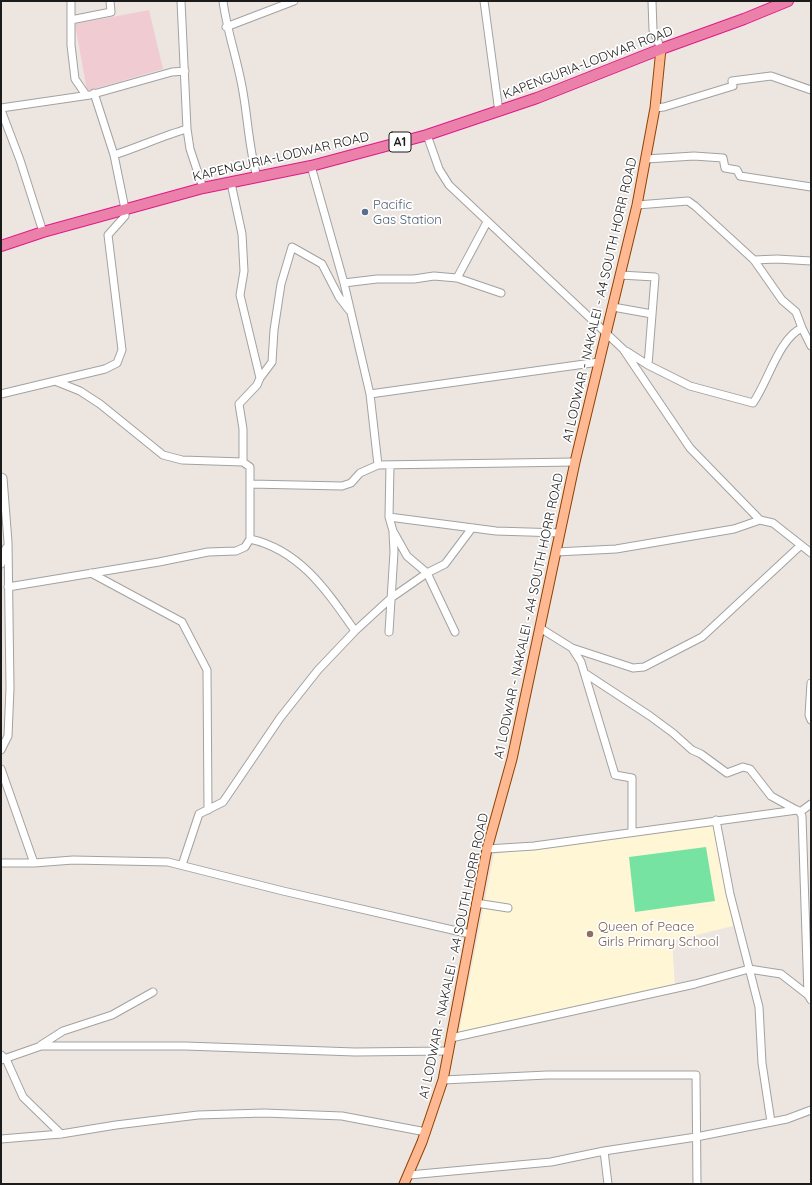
<!DOCTYPE html>
<html>
<head>
<meta charset="utf-8">
<style>
	body { margin:0 }
	#map { position:relative; width:812px; height:1185px; overflow:hidden; background:#ede5df; font-family:Quicksand,sans-serif }
	canvas { display:block }
	.frame { position:absolute; inset:0; border:2px solid #1b1b1b; pointer-events:none }
</style>
</head>
<body>
<div id="map">
<canvas width="812" height="1185"></canvas>
<div class="frame"></div>
</div>
<script>
const c = document.querySelector('canvas').getContext('2d');
c.lineJoin = 'round';
function fill(path, color) { c.fillStyle = color; c.fill(path, 'evenodd'); }
function strokePath(path, color, width, dash) { c.strokeStyle = color; c.lineWidth = width; c.lineCap = dash ? 'butt' : 'round'; c.setLineDash(dash || []); c.stroke(path); }
function drawText(font, color, halo, rows, align = 'center') {
  c.font = font + ' Quicksand,sans-serif'; c.lineWidth = 3.5; c.setLineDash([]); c.textBaseline = 'middle'; c.strokeStyle = halo; c.fillStyle = color; for (const [text, x, y, turn = 0] of rows) {
    c.save(); c.translate(x, y); c.rotate((+turn || 0) * Math.PI / 180); c.textAlign = isNaN(turn) ? turn : align; if (halo) c.strokeText(text, 0, 0); c.fillText(text, 0, 0); c.restore();
  }
}
fill(new Path2D(`
	M149 10 163 69 87 91 75 24Z`), '#f0ccd2');
fill(new Path2D(`
	M715 823 733 926 672 941 675 986 468 1031 459 1032 494 854Z`), '#fff6d6');
fill(new Path2D(`
	M706 847 715 901 635 912 629 857Z`), '#77e3a2');
const minor = new Path2D(`
	M71 1V45L75 79 86 95
	M181 1 187 129 190 149 203 188
	M223 1C227 32 238 61 243 92 248 120 249 149 257 177
	M484 1 499 112
	M652 1 653 30 661 49
	M71 20 111 12 110 1
	M226 27 294 1
	M1 108 90 95 172 72 185 71
	M655 108 664 107 733 86 732 81 771 76 811 90
	M1 110 20 160 43 232
	M427 135 439 169 449 185 623 349 690 448 760 520 773 523 811 553
	M114 155C139 147 162 136 187 129
	M646 159 694 156 723 158 725 168 737 170 740 176 811 187
	M311 166 344 283 370 394
	M637 205 688 201 695 206 754 260 782 300 796 312 802 328
	M754 260 777 259 811 261
	M620 275 655 277 648 365
	M457 278 487 222
	M344 283 377 279H414L434 276 457 278 501 293
	M613 307 652 314
	M626 351 648 365 690 386 753 403C768 382 779 338 802 328L811 346
	M260 378 272 362 274 330 281 284 292 247 322 264 339 297 349 310
	M55 381 80 391 100 404 163 455 182 460 243 462
	M1 394 105 369 117 363 122 350 108 235 125 216V209L114 155 94 93
	M378 465 370 394 599 362
	M390 465 389 517 496 531 560 533
	M1 477 3 478 8 542 10 688 8 736 1 750
	M250 484 342 486 351 483 360 473 378 465 575 462
	M389 517 393 531 407 556 427 573 455 632
	M250 539C300 550 327 591 355 631
	M556 552 616 549 734 529 760 520
	M1 564 6 548
	M91 573 182 622 207 670 208 810
	M8 587 159 562 208 552 236 551 245 547 250 539V467L243 462V429L239 404 257 385 260 378 240 295 244 271 242 234 231 183
	M540 628 572 648 581 662 615 775 632 778V832
	M389 632 394 552 393 533
	M572 648 633 668 644 667 702 637 801 545
	M586 674 650 716 673 733 692 750 701 754 727 773 743 767 750 769 771 796 800 812 802 816 808 995
	M811 683 809 715 811 720
	M1 769 34 863
	M800 812 811 804
	M716 820 730 894 759 1007 762 1063 771 1122
	M487 849 534 846 797 810
	M1 863H34L73 860 168 862 283 891 470 934
	M182 865 199 814 223 802 280 718 318 670 355 631 391 598 427 573 445 564 472 528
	M476 903 508 908
	M451 1038 695 984 749 969 781 974 808 995 811 1000
	M41 1045 63 1031 112 1015 153 992
	M1 1055 6 1059 23 1097 61 1134
	M1 1060 41 1046H185L355 1052 449 1051
	M443 1080 547 1075H696L697 1184
	M1 1139 61 1134 116 1125 198 1115 264 1113 342 1116 426 1132
	M604 1151 608 1184
	M409 1175 551 1162 604 1151 696 1137 787 1119 811 1110`);
const major = new Path2D(`
	M404 1184 422 1142 443 1080 487 849 512 759 575 462 637 205 655 108 661 49`);
const highway = new Path2D(`
	M1 246 43 232 203 188 311 166 427 135 537 98 661 49 744 19 788 1`);
strokePath(minor, '#a2a2a2', 9);
strokePath(major, '#914200', 11);
strokePath(highway, '#df1987', 12);
strokePath(minor, '#fff', 7);
strokePath(major, '#ffb992', 9);
strokePath(highway, '#eb80ab', 10);
for (const [x, y, r, color] of [
	[365,212,4,"#5c6f8a"],
	[590,934,4,"#8d6e63"]
]) { const dot = new Path2D(); dot.arc(x, y, r, 0, 2 * Math.PI); c.fillStyle = color; c.fill(dot); strokePath(dot, '#fff', 1.5); }
for (const [x, y, w] of [
	[400,142,22]
]) { const box = new Path2D(); box.roundRect(x - w / 2, y - 10, w, 20, 3); c.fillStyle = '#fff'; c.fill(box); strokePath(box, '#1b1b1b', 1); }
drawText('bold 12px', '#1b1b1b', null, [
	["A1",400,142]
]);
drawText('13px', '#1b1b1b', '#fff', [
	["KAPENGURIA-LODWAR ROAD",588,63,-21],
	["KAPENGURIA-LODWAR ROAD",281,157,-13],
	["A1 LODWAR - NAKALEI - A4 SOUTH HORR ROAD",600,300,-77],
	["A1 LODWAR - NAKALEI - A4 SOUTH HORR ROAD",529,616,-78],
	["A1 LODWAR - NAKALEI - A4 SOUTH HORR ROAD",454,956,-78]
]);
drawText('13px', '#4e5e75', '#fff', [
	["Pacific",373,205],
	["Gas Station",373,220]
], 'left');
drawText('13px', '#785e54', '#fff', [
	["Queen of Peace",598,927],
	["Girls Primary School",598,942]
], 'left');
</script>
</body>
</html>
